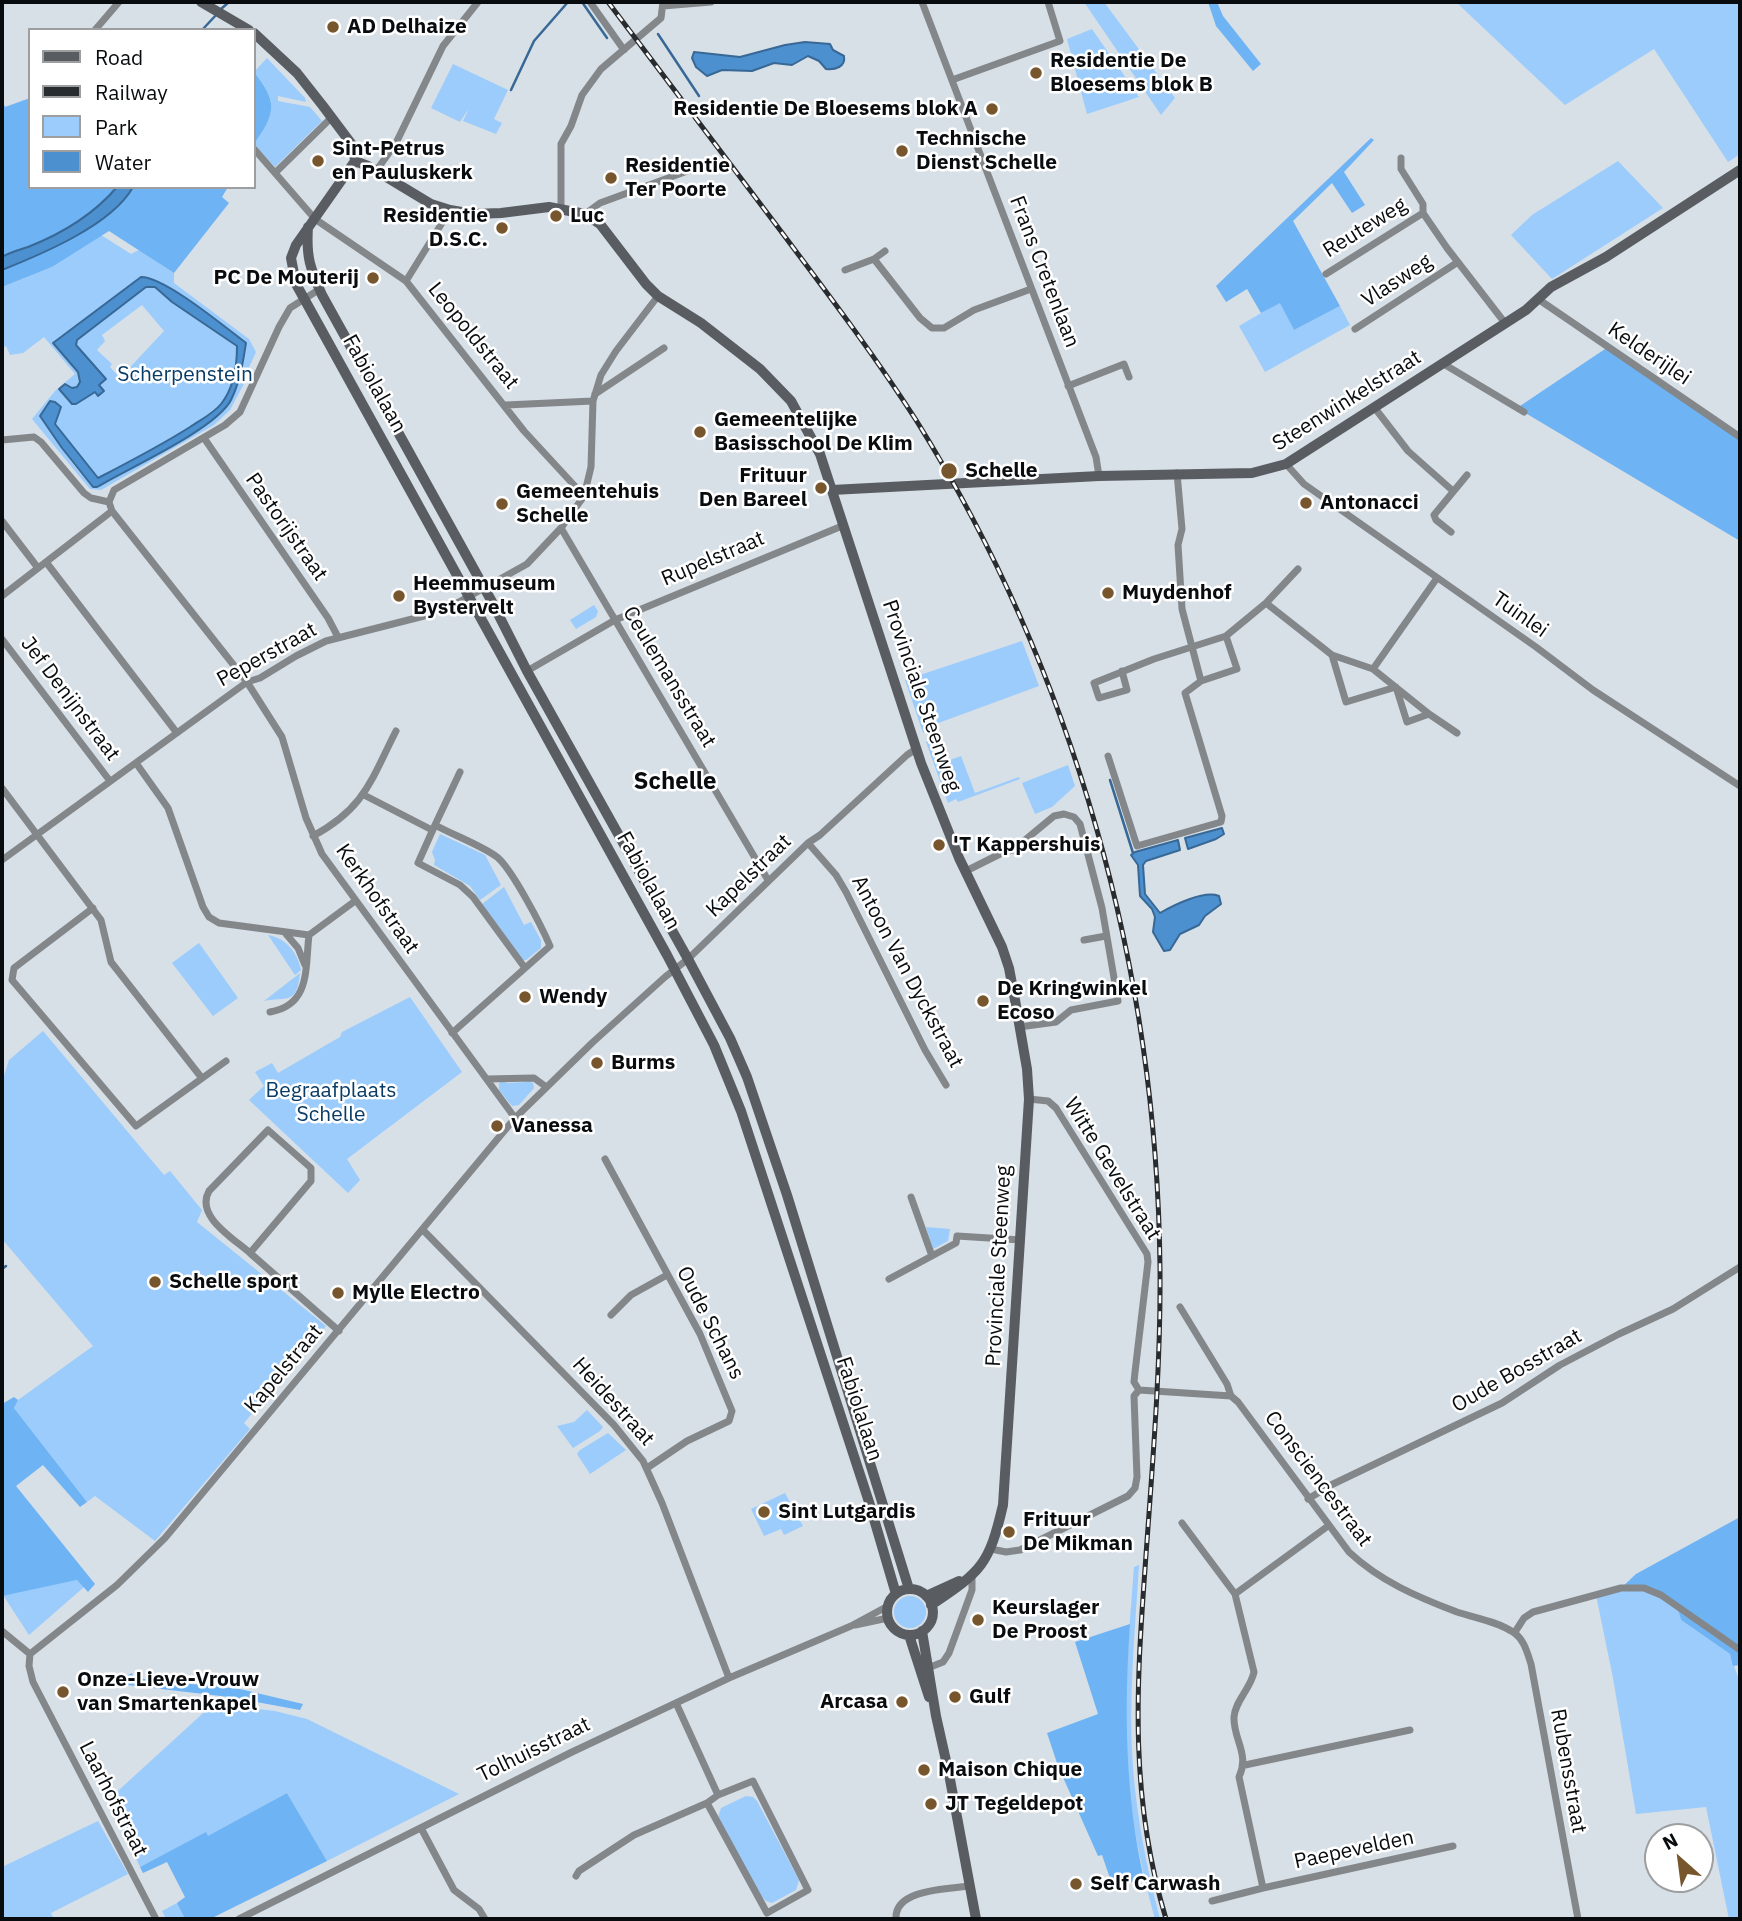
<!DOCTYPE html>
<html>
<head>
<meta charset="utf-8">
<style>
	body { margin:0 }
	#map { position:relative; width:1742px; height:1921px; overflow:hidden; background:#d7dfe7; font-family:"IBM Plex Sans",sans-serif }
	canvas { display:block }
	.frame { position:absolute; inset:0; border:4px solid #090c0e; pointer-events:none }
	.legend { position:absolute; left:28px; top:28px; width:228px; height:161px; box-sizing:border-box; background:#fff; border:2px solid #9d9e9f; margin:0; padding:9px 12px; list-style:none; font-size:21px; color:#090c0e }
	.legend li { display:flex; align-items:center; gap:14px; height:35px }
	.legend b { width:35px; border:2px solid #9d9e9f }
	.north { position:absolute; left:1644px; top:1823px; width:70px; height:70px; box-sizing:border-box; background:#fff; border:2px solid #9d9e9f; border-radius:50%; rotate:332deg; font-size:19px; font-weight:700; line-height:28px; text-align:center; color:#090c0e }
	.north::after { content:''; display:block; margin:auto; width:24px; height:32px; background:#77562d; clip-path:polygon(50% 0,100% 100%,50% 72%,0 100%) }
</style>
</head>
<body>
<div id="map">
<canvas width="1742" height="1921"></canvas>
<div class="frame"></div>
<ul class="legend">
<li><b style="height:9px;background:#595d62"></b>Road</li>
<li><b style="height:9px;background:#292c2f"></b>Railway</li>
<li><b style="height:19px;background:#9bccfc"></b>Park</li>
<li><b style="height:19px;background:#4c90cf"></b>Water</li>
</ul>
<div class="north">N</div>
</div>
<script>
const c = document.querySelector('canvas').getContext('2d');
c.lineJoin = 'round';
function fill(path, color) { c.fillStyle = color; c.fill(path, 'evenodd'); }
function strokePath(path, color, width, dash) { c.strokeStyle = color; c.lineWidth = width; c.lineCap = dash ? 'butt' : 'round'; c.setLineDash(dash || []); c.stroke(path); }
function drawText(font, color, halo, rows, align = 'center') {
  c.font = font + ' "IBM Plex Sans",sans-serif'; c.lineWidth = 5; c.setLineDash([]); c.textBaseline = 'middle'; c.strokeStyle = halo; c.fillStyle = color; for (const [text, x, y, turn = 0] of rows) {
    c.save(); c.translate(x, y); c.rotate((+turn || 0) * Math.PI / 180); c.textAlign = isNaN(turn) ? turn : align; if (halo) c.strokeText(text, 0, 0); c.fillText(text, 0, 0); c.restore();
  }
}
fill(new Path2D(`
	M1084 2H1104L1175 98 1161 115Z
	M1456 2H1740V154L1728 162 1654 49 1565 105Z
	M1092 29 1139 97 1087 114 1067 39Z
	M267 58 305 98 306 102 278 96V101L310 107 322 121 275 167 254 144C276 113 278 101 254 72Z
	M453 64 508 90 494 119 502 123 496 134 463 121 469 108 460 122 431 108Z
	M1618 161 1663 208 1552 279 1511 235 1532 215Z
	M101 235 131 254 139 250 174 273V283L249 339 256 352 246 374 247 378 230 410 214 425 101 490 90 489 32 419 55 391 75 374 44 337 23 353 10 355 6 346 2 348V287L52 267ZM149 277 190 302 246 343C243 362 240 382 231 400 216 429 129 468 97 487 81 481 51 432 40 417L57 420 54 424 98 478C129 462 202 428 222 403 234 387 236 366 237 347L172 302 155 287H146L77 340 76 345 106 379 98 386 104 391 95 392 76 404 72 403 60 389 65 384 72 388 77 387 80 382 78 372 54 343ZM142 305 164 331 120 378 110 367 112 364 97 350 105 341 102 335Z
	M1280 302 1294 330 1340 306 1350 325 1265 372 1239 326Z
	M594 605 598 611 596 617 576 629 570 620Z
	M1022 641 1039 686 933 725 923 733 905 680Z
	M934 737 944 762 961 756 975 793 1019 777 1020 779 958 802 956 799 948 803 926 742Z
	M1068 765 1075 786 1052 807 1035 814 1022 783Z
	M440 834 485 855 501 885 480 900 470 886 434 865 435 860 432 852Z
	M504 887 524 925 531 922 541 940V948L526 960H523L482 904Z
	M268 935C286 938 298 953 301 970L295 975Z
	M199 943 238 998 213 1016 172 963Z
	M300 973C297 1006 286 996 264 1001Z
	M410 997 462 1072 347 1159 360 1180 348 1193 249 1100 264 1086 255 1072 272 1063 278 1073 340 1037 342 1032Z
	M43 1031 164 1175 170 1171 202 1210 197 1222 326 1326 244 1423 250 1429 155 1541 95 1496 87 1502 14 1408 18 1400 93 1346 2 1239V1082L9 1060Z
	M503 1080 507 1083 526 1082 528 1080 533 1083 534 1088 519 1105 512 1106 499 1090V1083Z
	M926 1227 950 1229 948 1241 933 1249Z
	M587 1410 603 1427 600 1431 573 1448 557 1426 574 1422Z
	M608 1433 626 1450 590 1474 577 1454 580 1450Z
	M785 1493 803 1526 784 1535 781 1529 764 1536 751 1509Z
	M1139 1565C1135 1632 1128 1700 1133 1768 1137 1819 1147 1869 1160 1919H1155C1141 1869 1131 1818 1127 1766 1123 1700 1129 1633 1134 1567Z
	M77 1580 84 1587 29 1635 3 1595Z
	M1644 1588 1677 1606 1681 1620 1730 1654 1740 1683V1919H1729L1706 1807 1636 1814 1613 1678 1596 1595Z
	M894 1612a16 16 0 1 1 32 0a16 16 0 1 1-32 0Z
	M213 1704 275 1711 307 1719 459 1794 327 1861 287 1793 208 1837 206 1833 140 1867 108 1800Z
	M746 1796 753 1797 757 1801 799 1880 796 1890 772 1903 766 1901 760 1895 718 1817 721 1808Z
	M98 1821 128 1874 51 1913 54 1919H2V1867Z
	M177 1903 185 1919H166L162 1911Z`), '#9bccfc');
fill(new Path2D(`
	M1208 2H1217L1223 16 1261 64 1253 71 1216 26Z
	M254 72C278 102 276 113 254 144Z
	M30 98V187H117C94 214 61 234 28 247 19 250 10 252 2 257V100L5 107Z
	M1371 138 1374 140 1344 172 1365 205 1352 213 1332 183 1293 221 1340 306 1294 330 1280 303 1261 313 1247 289 1226 302 1216 286Z
	M133 187H228L222 197 229 203 174 273 109 231 52 267 2 287V270C42 254 112 225 133 187Z
	M1608 347 1740 437V541L1517 408Z
	M14 1397 18 1400 14 1408 87 1502 80 1507 43 1465 16 1486 95 1584 88 1592 77 1580 2 1596V1404Z
	M1740 1517V1665L1733 1666 1730 1654 1681 1620 1677 1606 1653 1591 1621 1588 1636 1574Z
	M1130 1624C1124 1710 1125 1794 1144 1879L1113 1887 1102 1855 1098 1856 1058 1766 1047 1733 1098 1714 1075 1642Z
	M132 1673 134 1678 240 1689 303 1704 300 1710 229 1697 119 1684 117 1681Z
	M287 1793 327 1861 210 1919H185L177 1903 185 1897 167 1862 143 1873 140 1867 206 1832 208 1836Z`), '#6eb3f4');
const water = new Path2D(`
	M805 42 830 44 833 50 844 56C846 67 835 70 826 69L819 61 808 56 792 65 774 63 752 71 722 70 707 76 696 67 692 58 694 52 740 57 785 45Z
	M117 187H133C112 225 42 254 2 270V257C10 252 19 250 28 247 61 234 94 214 117 187Z
	M141 277C165 277 225 327 246 343 243 362 240 382 231 400 216 429 129 468 97 487H93L62 448 40 416 50 401 55 402 61 407 55 424 98 478C129 462 160 446 190 427 200 420 213 414 221 404 234 388 237 366 237 346L172 302 155 287H146L77 340 76 345 106 379 99 385 104 391 98 396 95 392 76 404H72L59 389 65 384 72 388 77 387 80 382 78 372 53 343Z
	M1222 828 1224 834 1216 839 1188 849 1185 838Z
	M1178 840 1180 850 1146 861 1143 865 1145 894 1160 913C1174 905 1204 890 1219 896L1221 904 1205 916 1199 925 1180 934 1170 950 1164 951 1153 932 1155 917 1152 909 1140 896 1138 865 1131 855 1135 852Z`);
fill(water, '#4c90cf');
strokePath(water, '#386895', 2);
strokePath(new Path2D(`
	M582 2 607 38
	M221 9 229 2
	M202 30 217 14
	M658 34 699 96
	M511 90 534 41 568 2
	M1110 780 1133 853
	M2 1269 6 1266`), '#386895', 2.5);
strokePath(new Path2D(`
	M590 2 624 50
	M922 2 1096 457 1099 476
	M663 6 711 2
	M95 30 119 2
	M952 80 1060 41 1048 2
	M255 150 315 219 406 281 524 431 584 496
	M1401 158V169L1423 204V213L1447 248 1505 323
	M376 171 396 143 443 46 478 2
	M276 172 332 117
	M561 208V144L571 126 582 95 601 69 661 18 663 2
	M585 214 600 203 701 166
	M874 259 885 251
	M845 270 874 259 920 318 932 328H944L974 310 1031 289
	M1326 274 1423 213
	M406 281 450 210
	M320 289 290 308 279 327 240 412 225 425 114 490 109 502 112 511 247 682 282 737 306 818 322 854 515 1118
	M1538 299 1740 437
	M1355 329 1458 262
	M1442 363 1524 412
	M1068 386 1124 364 1129 377
	M595 394 664 348
	M506 405 593 401
	M1374 407 1408 451 1453 491
	M204 438 328 618 338 637
	M2 440 34 437 41 442 84 493 91 498 109 502
	M1286 464 1304 484 1536 647 1593 690 1740 786
	M1177 473 1182 529 1178 545 1182 609 1201 681
	M2 521 38 568
	M561 528 768 880
	M1451 532 1436 520 1434 515 1467 475
	M46 562 177 733
	M2 596 112 511
	M1266 603 1332 655 1373 669 1429 714 1457 733
	M2 639 110 781
	M1332 655 1346 702 1396 687 1407 722 1429 714
	M1373 669 1437 578
	M527 671 615 620 842 526
	M1122 671 1127 690 1099 698 1094 683 1154 659 1226 636 1266 603 1298 569
	M1108 756 1137 846 1221 822 1222 816 1185 693 1201 681 1237 669 1226 636
	M136 763 168 808 203 907 209 917 219 923 309 935 355 901
	M2 788 101 920 111 962 201 1077
	M364 795 432 830
	M435 825 460 772
	M313 836C365 808 371 780 396 731
	M808 843 836 875 846 892 925 1050 946 1085
	M2 860 247 682 260 678 296 656 326 641 424 616 459 602 527 564 561 528 584 496 591 467 593 401 601 375 616 351 658 296
	M966 871 1004 852 1013 850 1054 816 1064 814 1074 817 1080 824 1102 908 1118 1001 1071 1010 1056 1022 1019 1027
	M93 908 14 968 12 980 136 1126 226 1061
	M286 934 298 948 305 965
	M1084 940 1106 936
	M270 1012C311 1005 305 968 309 935
	M452 1033 550 946C542 927 512 869 497 857 481 845 453 835 435 825L418 863 460 885 473 897 525 968
	M487 1079 534 1078 545 1086
	M1029 1099 1048 1101 1056 1108 1147 1254 1148 1262 1135 1372 1134 1382 1139 1390
	M605 1159 700 1334 732 1411 729 1421 687 1441 647 1468
	M911 1197 932 1256
	M423 1230 614 1425 643 1461 662 1503 729 1678
	M250 1253C233 1238 195 1216 209 1191L268 1130 311 1168V1181L250 1253 339 1331
	M889 1279 956 1243 957 1236 1021 1240
	M1180 1307 1227 1384 1231 1396 1238 1402 1349 1552C1380 1581 1417 1597 1457 1612 1475 1618 1496 1621 1513 1632 1524 1639 1527 1652 1531 1664L1578 1919
	M611 1315 631 1295 667 1275
	M1139 1390 1231 1396
	M1308 1499 1331 1485 1502 1403 1560 1365 1619 1334 1673 1309 1740 1267
	M1182 1523 1235 1594 1328 1526
	M991 1549 1006 1552 1020 1550 1128 1496 1135 1488 1137 1477 1134 1396 1139 1390
	M1235 1594 1254 1672C1251 1688 1235 1701 1234 1717 1233 1739 1250 1754 1239 1777L1263 1888 1453 1846
	M855 1625 888 1618
	M2 1631 30 1654
	M1515 1632 1524 1618 1533 1612 1621 1588H1644L1661 1595 1740 1650
	M30 1654 117 1585 165 1538 515 1118 593 1042 665 977 688 959 808 843 820 835 907 755 916 749
	M30 1654 29 1666 33 1682 156 1919
	M928 1668 943 1662 949 1653 972 1590V1576
	M676 1703 718 1795 707 1803 767 1913 808 1890 753 1781 718 1795
	M1245 1765 1410 1730
	M421 1828 454 1890 479 1909 485 1919
	M576 1876 579 1871 634 1835 707 1803
	M1212 1901 1263 1888
	M239 1919 572 1752 729 1678 851 1626 888 1606
	M896 1919C894 1889 948 1889 970 1886`), '#83878a', 7);
strokePath(new Path2D(`
	M201 2 249 30
	M254 33 297 73 323 106 353 146 355 161
	M355 161 368 166 431 204 450 210 473 214 501 213 549 207 585 214 600 224 646 284 658 296 701 323 760 369 791 401 820 454 921 763 959 858 1002 947 1009 968 1015 1000 1027 1069 1029 1099 1003 1505C989 1565 982 1571 931 1605
	M355 161 296 245 291 258 296 284 667 955 714 1045 741 1111 869 1502 896 1594
	M308 227C306 257 310 268 322 295L491 600 527 671 688 959 730 1038 747 1077 787 1195 909 1589
	M832 490 1099 476 1252 473 1286 464 1526 310 1551 287 1606 257 1740 170
	M887 1612a23 23 0 1 1 46 0a23 23 0 1 1-46 0Z
	M926 1596 959 1581
	M922 1631 936 1716 949 1774 976 1919
	M909 1635 929 1697`), '#595d62', 10);
const rail = new Path2D(`
	M608 2C664 76 720 151 777 226 825 290 873 353 916 420 1074 673 1157 970 1160 1268 1161 1369 1152 1469 1145 1569 1136 1692 1130 1799 1166 1919`);
strokePath(rail, '#292c2f', 5);
strokePath(rail, '#fff', 2.5, [8]);
for (const [x, y, r, color] of [
	[333,27,7,"#77562d"],
	[1036,73,7,"#77562d"],
	[992,109,7,"#77562d"],
	[902,151,7,"#77562d"],
	[318,161,7,"#77562d"],
	[611,178,7,"#77562d"],
	[556,216,7,"#77562d"],
	[502,228,7,"#77562d"],
	[373,278,7,"#77562d"],
	[700,432,7,"#77562d"],
	[949,471,9,"#77562d"],
	[821,488,7,"#77562d"],
	[1306,503,7,"#77562d"],
	[502,504,7,"#77562d"],
	[1108,593,7,"#77562d"],
	[399,596,7,"#77562d"],
	[939,845,7,"#77562d"],
	[525,997,7,"#77562d"],
	[983,1001,7,"#77562d"],
	[597,1063,7,"#77562d"],
	[497,1126,7,"#77562d"],
	[155,1282,7,"#77562d"],
	[338,1293,7,"#77562d"],
	[764,1512,7,"#77562d"],
	[1009,1532,7,"#77562d"],
	[978,1620,7,"#77562d"],
	[63,1692,7,"#77562d"],
	[955,1697,7,"#77562d"],
	[902,1702,7,"#77562d"],
	[924,1770,7,"#77562d"],
	[931,1804,7,"#77562d"],
	[1076,1884,7,"#77562d"]
]) { const dot = new Path2D(); dot.arc(x, y, r, 0, 2 * Math.PI); c.fillStyle = color; c.fill(dot); strokePath(dot, '#fff', 2.5); }
drawText('bold 21px', '#090c0e', '#fff', [
	["AD Delhaize",347,27],
	["Residentie De",1050,61],
	["Bloesems blok B",1050,85],
	["Residentie De Bloesems blok A",978,109,"right"],
	["Technische",916,139],
	["Dienst Schelle",916,163],
	["Sint-Petrus",332,149],
	["en Pauluskerk",332,173],
	["Residentie",625,166],
	["Ter Poorte",625,190],
	["Residentie",488,216,"right"],
	["D.S.C.",488,240,"right"],
	["Luc",570,216],
	["PC De Mouterij",359,278,"right"],
	["Gemeentelijke",714,420],
	["Basisschool De Klim",714,444],
	["Schelle",965,471],
	["Frituur",807,476,"right"],
	["Den Bareel",807,500,"right"],
	["Gemeentehuis",516,492],
	["Schelle",516,516],
	["Antonacci",1320,503],
	["Heemmuseum",413,584],
	["Bystervelt",413,608],
	["Muydenhof",1122,593],
	["'T Kappershuis",953,845],
	["De Kringwinkel",997,989],
	["Ecoso",997,1013],
	["Wendy",539,997],
	["Burms",611,1063],
	["Vanessa",511,1126],
	["Schelle sport",169,1282],
	["Mylle Electro",352,1293],
	["Sint Lutgardis",778,1512],
	["Frituur",1023,1520],
	["De Mikman",1023,1544],
	["Keurslager",992,1608],
	["De Proost",992,1632],
	["Onze-Lieve-Vrouw",77,1680],
	["van Smartenkapel",77,1704],
	["Gulf",969,1697],
	["Arcasa",888,1702,"right"],
	["Maison Chique",938,1770],
	["JT Tegeldepot",945,1804],
	["Self Carwash",1090,1884]
], 'left');
drawText('21px', '#090c0e', '#fff', [
	["Reuteweg",1365,228,-32],
	["Frans Cretenlaan",1044,272,69],
	["Vlasweg",1397,281,-33],
	["Leopoldstraat",473,336,51],
	["Kelderijlei",1649,354,34],
	["Fabiolalaan",374,384,61],
	["Steenwinkelstraat",1347,401,-32],
	["Pastorijstraat",286,527,55],
	["Rupelstraat",713,559,-23],
	["Tuinlei",1520,615,35],
	["Peperstraat",267,655,-29],
	["Ceulemansstraat",669,677,59],
	["Provinciale Steenweg",921,696,71],
	["Jef Denijnstraat",70,699,53],
	["Kapelstraat",749,876,-44],
	["Fabiolalaan",648,881,61],
	["Kerkhofstraat",377,899,55],
	["Antoon Van Dyckstraat",907,972,62],
	["Witte Gevelstraat",1112,1169,58],
	["Provinciale Steenweg",999,1266,-87],
	["Oude Schans",710,1323,63],
	["Kapelstraat",284,1369,-50],
	["Oude Bosstraat",1517,1371,-30],
	["Heidestraat",613,1402,48],
	["Fabiolalaan",859,1409,72],
	["Consciencestraat",1318,1479,53],
	["Tolhuisstraat",534,1750,-26],
	["Rubensstraat",1568,1771,80],
	["Laarhofstraat",113,1799,63],
	["Paepevelden",1354,1850,-12]
]);
drawText('21px', '#083c66', '#fff', [
	["Scherpenstein",185,375],
	["Begraafplaats",331,1091],
	["Schelle",331,1115]
]);
drawText('bold 24px', '#090c0e', '#fff', [
	["Schelle",675,782]
]);
</script>
</body>
</html>
